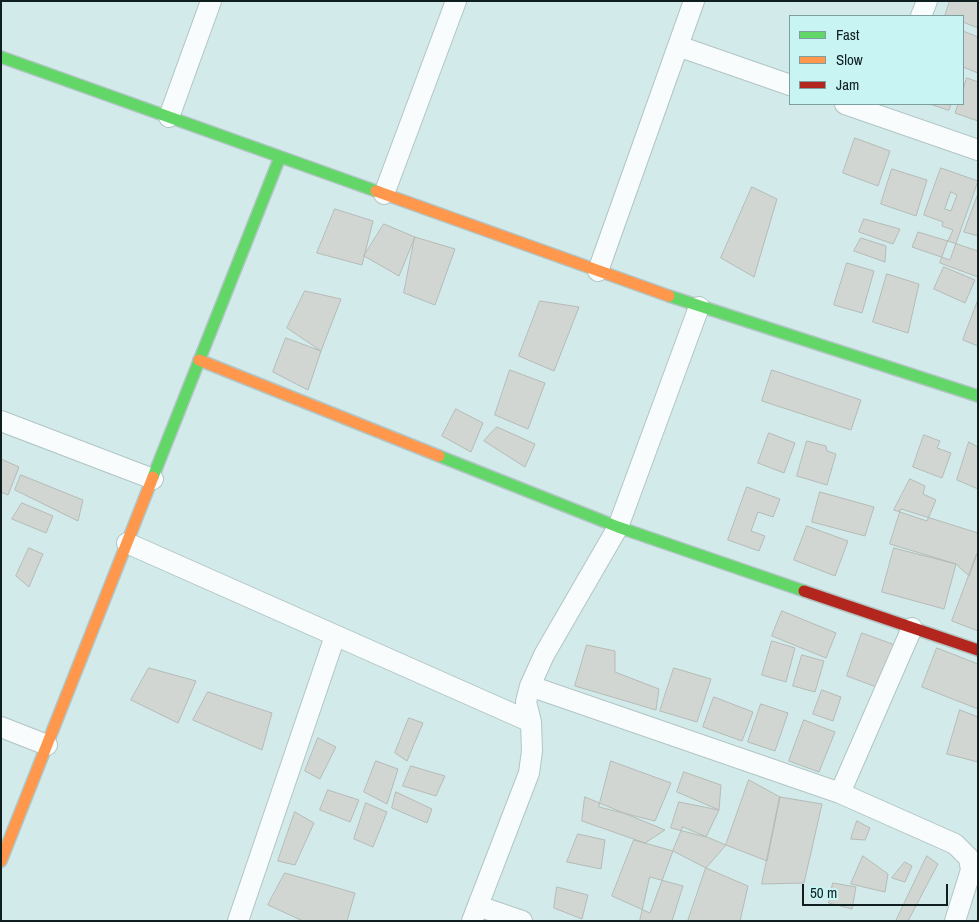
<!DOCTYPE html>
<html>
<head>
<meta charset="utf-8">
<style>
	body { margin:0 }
	#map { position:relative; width:979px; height:922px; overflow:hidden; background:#d2eaea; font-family:"Archivo Narrow",sans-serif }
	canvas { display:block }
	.frame { position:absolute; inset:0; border:2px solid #0f1f20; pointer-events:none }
	.legend { position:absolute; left:789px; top:15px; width:175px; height:90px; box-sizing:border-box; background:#c8f4f4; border:1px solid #7e9f9f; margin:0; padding:6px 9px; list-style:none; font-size:15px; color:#0f1f20 }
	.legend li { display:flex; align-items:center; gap:10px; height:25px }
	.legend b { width:25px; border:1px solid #7e9f9f }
	.scale { position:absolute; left:802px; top:884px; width:146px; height:22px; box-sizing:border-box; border:2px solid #0f1f20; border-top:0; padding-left:6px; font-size:15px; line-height:18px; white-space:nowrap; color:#0f1f20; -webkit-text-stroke:4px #c8f4f4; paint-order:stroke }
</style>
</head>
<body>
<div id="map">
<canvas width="979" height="922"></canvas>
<div class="frame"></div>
<ul class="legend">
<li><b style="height:6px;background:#63d668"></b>Fast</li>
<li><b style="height:6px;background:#ff974d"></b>Slow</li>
<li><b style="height:6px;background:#b3261e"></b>Jam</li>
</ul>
<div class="scale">50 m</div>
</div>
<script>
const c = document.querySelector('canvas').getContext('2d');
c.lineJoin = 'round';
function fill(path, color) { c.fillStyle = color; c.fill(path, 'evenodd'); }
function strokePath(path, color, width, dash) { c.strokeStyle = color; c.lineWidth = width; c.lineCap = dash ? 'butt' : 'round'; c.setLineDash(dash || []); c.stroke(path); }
const building = new Path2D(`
	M950 1H978V28L963 22V16H945Z
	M963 31 978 37V73L963 67Z
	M967 78 978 82V121L955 113 958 104H963V90Z
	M930 104H951L949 110Z
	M855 138 890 151 878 186 843 173Z
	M941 168 978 181 950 260 912 247 918 232 948 241 953 230 942 226 943 222 924 215ZM951 192 957 195 951 211 945 209Z
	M892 169 927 180 916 216 881 204Z
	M752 187 777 199 754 277 721 258Z
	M978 194V236L964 232Z
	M335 209 373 221 362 265 317 253Z
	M864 219 900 229 893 244 859 232Z
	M384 224 415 237 399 276 364 256Z
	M415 237 455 249 435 305 404 293Z
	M861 238 886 246 885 262 854 251Z
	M948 241 978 251V277L940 263Z
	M847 263 874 271 862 313 834 305Z
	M944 267 975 280 965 303 934 289Z
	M887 274 919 284 908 333 873 322Z
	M305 291 341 299 321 351 287 328Z
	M978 300V346L963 340Z
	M540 301 579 307 554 371 519 356Z
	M286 338 321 351 308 390 273 372Z
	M510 370 545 383 528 429 495 415Z
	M772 370 861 400 851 430 762 401Z
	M456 409 483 423 471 452 442 436Z
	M497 427 535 444 525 467 484 441Z
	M769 433 795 443 784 473 758 463Z
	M924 435 940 441 937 448 951 453 942 478 913 467Z
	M807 441 826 446 827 451 836 454 827 485 797 476Z
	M969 442 978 447V489L957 480Z
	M1 459 19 467 8 495 1 492Z
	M21 475 83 500 78 521 15 490Z
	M910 479 925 486 923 494 936 500 927 521 894 510Z
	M747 487 780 499 773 517 758 512 751 531 765 536 759 551 728 540Z
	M820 492 874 507 865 536 812 522Z
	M22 503 53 516 46 533 12 519Z
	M901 509 978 533V551L969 576 956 564 890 544Z
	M807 526 848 541 835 576 794 560Z
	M29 548 43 554 29 587 16 576Z
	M894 548 956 564 944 609 882 592Z
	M977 554H978V631L952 621Z
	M782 611 836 633 826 658 772 636Z
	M862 633 895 645 879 688 847 676Z
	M772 641 795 648 786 682 762 675Z
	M587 645 615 651V672L659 689 656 710 575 686Z
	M937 648 978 664V709L922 687Z
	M802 655 824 661 815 692 793 686Z
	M149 668 196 681 178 723 131 700Z
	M674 668 711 679 697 722 660 711Z
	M822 690 841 697 833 721 813 714Z
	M208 692 272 713 262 750 193 720Z
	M714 697 753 712 742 741 703 727Z
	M761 704 788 713 775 751 748 742Z
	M960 710 978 717V762L947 754Z
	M409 718 423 723 407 761 395 753Z
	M804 720 835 732 819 772 789 761Z
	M318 738 336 747 320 779 305 771Z
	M376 761 398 769 387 804 364 792Z
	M611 761 671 783 655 821 599 807Z
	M411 766 445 776 436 796 403 786Z
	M684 772 721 785 719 810 677 792Z
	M749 780 780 797 767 861 726 845Z
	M328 790 359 800 350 822 320 810Z
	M396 792 432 809 427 823 392 808Z
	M585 797 665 830 645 843 582 821Z
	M780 797 822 804 804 883 762 884Z
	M679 802 719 810 706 837 671 828Z
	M366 803 387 812 373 847 354 839Z
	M295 812 314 823 295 865 278 861Z
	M857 821 870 828 865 840 851 839Z
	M683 827 726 845 706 868 673 851Z
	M578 834 605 840 601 869 567 862Z
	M634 840 673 851 650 913 612 896Z
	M863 856 888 874 885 892 851 884Z
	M927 856 938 864 908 921H896Z
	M905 862 912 866 905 882 892 878Z
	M706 868 748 886 740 921H688Z
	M285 873 355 893 347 921H303L268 905Z
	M650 877 683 886 672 921H640Z
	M833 883 856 887 852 909 829 903Z
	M557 887 588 895 582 919 554 908Z`);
fill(building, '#d1d6d2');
strokePath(building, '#b5bab6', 1);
const street = new Path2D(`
	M921 16 927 1
	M678 46 790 85
	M845 104 978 150
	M169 117 211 1
	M384 194 456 1
	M598 271 694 1
	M1 421 153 479
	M127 543 531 722
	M530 686 840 793 955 844 969 858 971 870 955 921
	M1 727 47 745
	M840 793 912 628
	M478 906 522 921
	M238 921 335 636
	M472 921 529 773 532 751 531 722 526 702 530 686 544 655 618 527 699 307`);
const fast = new Path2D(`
	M1 57 376 191
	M669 296 978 396
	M439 456 618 527 804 591
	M153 477 280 157`);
const slow = new Path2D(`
	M376 191 669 296
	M199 360 439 456
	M1 861 153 477`);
const jam = new Path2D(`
	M804 591 978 650`);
strokePath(street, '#b2c5c5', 22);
strokePath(fast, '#b2c5c5', 14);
strokePath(slow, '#b2c5c5', 14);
strokePath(jam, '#b2c5c5', 14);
strokePath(street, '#f8fcfc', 20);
strokePath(fast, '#63d668', 11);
strokePath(slow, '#ff974d', 11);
strokePath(jam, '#b3261e', 11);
</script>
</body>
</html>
